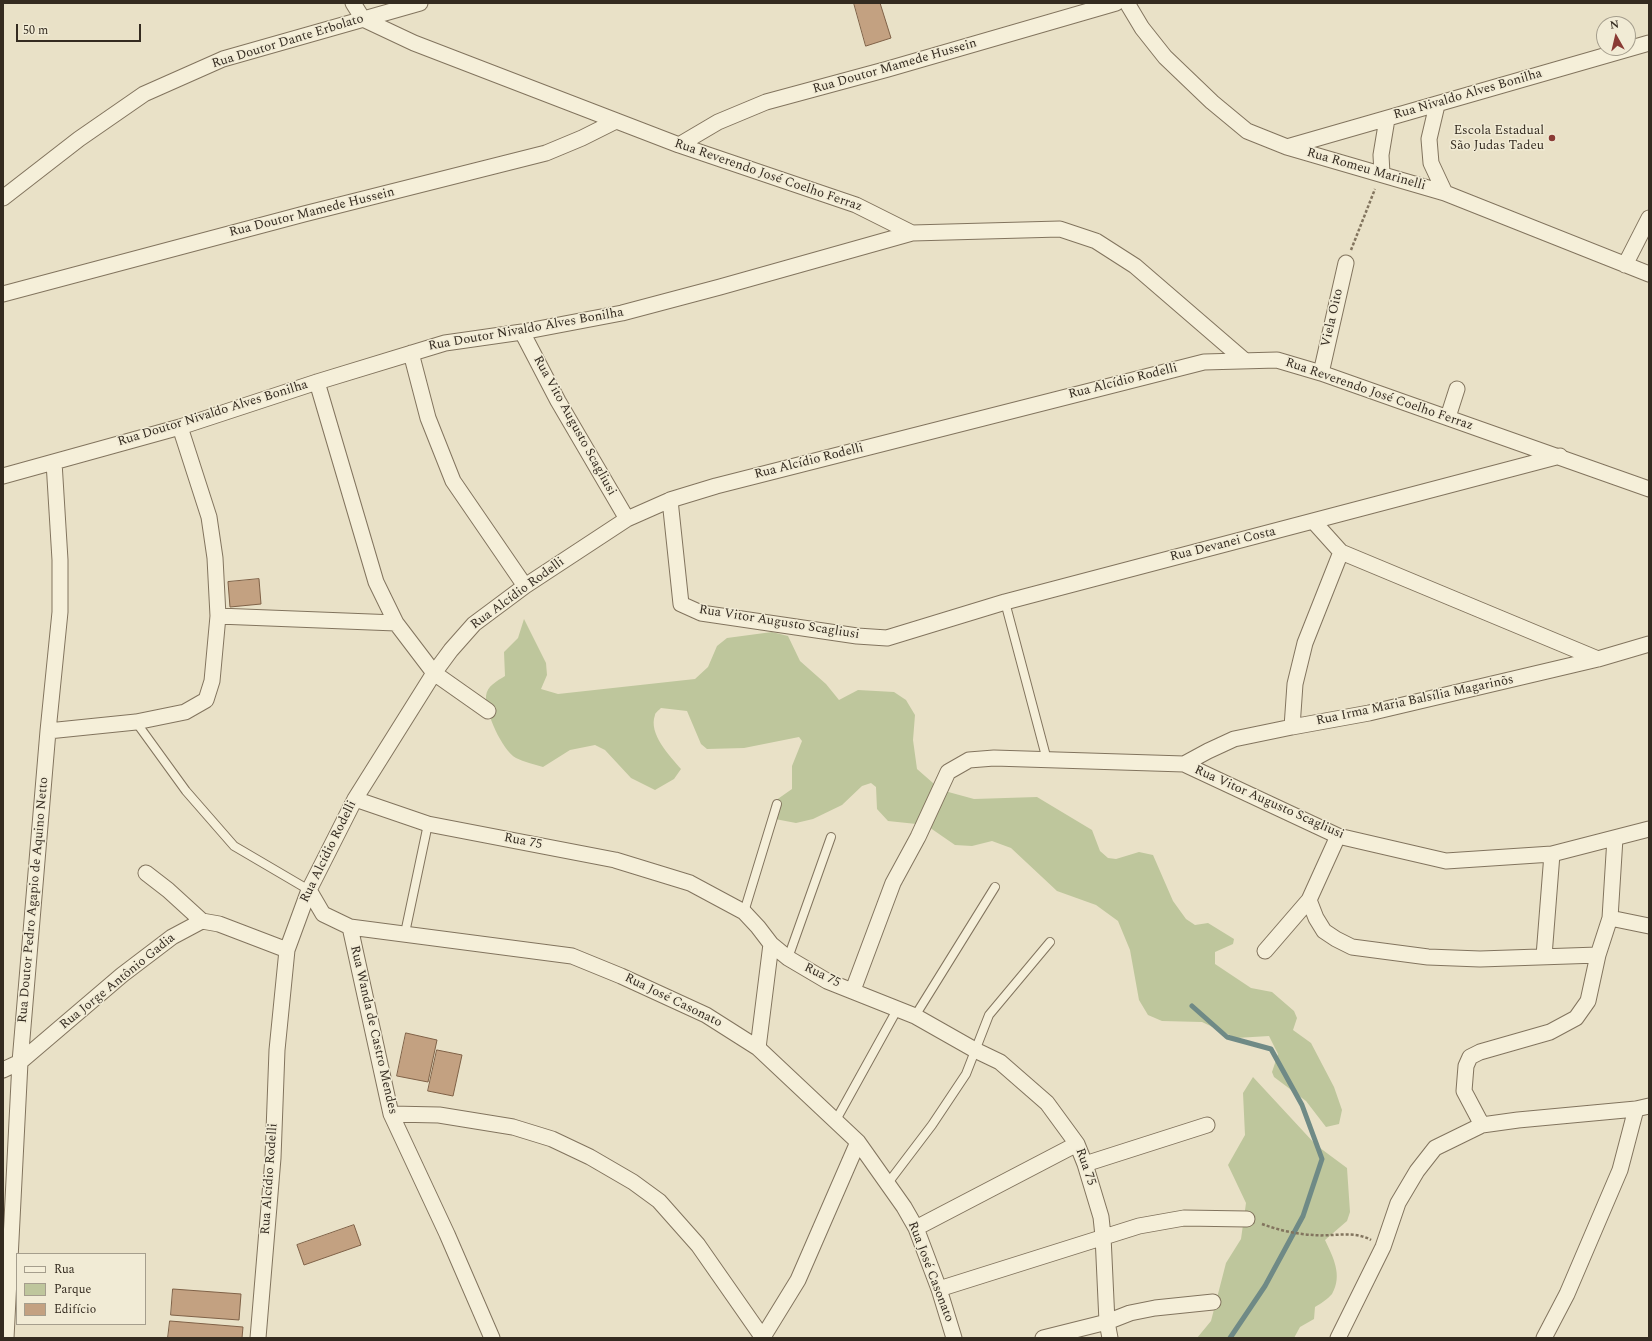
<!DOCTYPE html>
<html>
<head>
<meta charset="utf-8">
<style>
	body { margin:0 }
	#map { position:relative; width:1652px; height:1341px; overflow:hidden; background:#e9e1c7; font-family:Spectral,serif }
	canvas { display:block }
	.frame { position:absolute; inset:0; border:4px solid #342b20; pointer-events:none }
	.legend { position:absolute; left:16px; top:1253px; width:130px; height:72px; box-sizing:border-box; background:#f1ebd5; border:1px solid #a59e8d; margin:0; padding:5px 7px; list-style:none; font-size:12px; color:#342b20 }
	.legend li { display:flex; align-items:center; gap:8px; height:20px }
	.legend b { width:20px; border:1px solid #a59e8d }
	.north { position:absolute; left:1596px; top:16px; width:40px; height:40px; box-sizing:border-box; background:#f1ebd5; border:1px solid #a59e8d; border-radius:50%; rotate:352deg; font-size:11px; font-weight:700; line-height:16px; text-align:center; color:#342b20 }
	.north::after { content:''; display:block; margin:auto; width:14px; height:18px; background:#8a3b35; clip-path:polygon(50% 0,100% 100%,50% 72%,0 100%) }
	.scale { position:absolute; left:16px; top:24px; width:125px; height:18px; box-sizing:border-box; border:2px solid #342b20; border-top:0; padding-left:5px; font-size:12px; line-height:14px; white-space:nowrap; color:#342b20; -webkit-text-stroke:3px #f1ebd5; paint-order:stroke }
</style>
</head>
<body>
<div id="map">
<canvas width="1652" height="1341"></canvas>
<div class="frame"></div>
<ul class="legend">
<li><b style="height:5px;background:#f5efd9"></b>Rua</li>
<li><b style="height:11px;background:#bec69c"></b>Parque</li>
<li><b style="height:11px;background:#c3a181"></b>Edifício</li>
</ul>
<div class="north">N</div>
<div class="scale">50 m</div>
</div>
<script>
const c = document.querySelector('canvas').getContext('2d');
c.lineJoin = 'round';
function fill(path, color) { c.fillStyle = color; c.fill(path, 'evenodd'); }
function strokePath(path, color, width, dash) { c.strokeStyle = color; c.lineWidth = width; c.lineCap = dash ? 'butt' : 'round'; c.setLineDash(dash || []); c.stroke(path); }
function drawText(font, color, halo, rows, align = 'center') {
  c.font = font + ' Spectral,serif'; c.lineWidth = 3; c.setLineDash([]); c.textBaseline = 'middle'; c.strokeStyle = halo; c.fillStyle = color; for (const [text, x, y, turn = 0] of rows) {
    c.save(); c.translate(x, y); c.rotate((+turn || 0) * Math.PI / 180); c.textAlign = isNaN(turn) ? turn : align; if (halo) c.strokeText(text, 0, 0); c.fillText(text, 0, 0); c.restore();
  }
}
fill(new Path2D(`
	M524 619 546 663 547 675 541 689 558 694 695 679 708 667 717 646 727 638 772 632 788 636 800 661 826 684 839 700 858 690 894 692 906 700 915 715 913 740 917 769 941 790 974 799 1037 797 1092 830 1100 851 1108 858 1116 859 1139 852 1153 855 1173 901 1186 919 1195 925 1208 923 1234 939 1233 944 1215 952V964L1251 988 1272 992 1294 1011 1297 1018 1293 1030 1311 1043 1334 1087 1342 1110 1339 1124 1326 1127 1306 1101 1274 1077 1272 1072 1278 1054 1269 1036 1236 1038 1202 1022 1162 1021 1148 1015 1139 1000 1130 950 1118 921 1096 905 1057 891 1011 848 992 841 972 846 955 845 926 825 888 821 877 809 876 787 871 783 862 786 842 805 813 819 796 823 775 819 770 813 772 803 792 789V766L802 741 799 737 744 748 707 749 701 744 687 711 661 708C659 710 655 713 655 715 648 734 670 756 681 769L674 779 655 790 631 778 605 750 595 745 570 750 543 767C534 764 524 762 516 758 502 750 485 712 486 696 487 686 497 681 505 676L504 652 518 638Z
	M1253 1077 1316 1145 1347 1168 1350 1212 1347 1221 1325 1240C1333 1257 1343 1275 1332 1294 1328 1299 1320 1304 1315 1307L1314 1319 1300 1327 1294 1338H1197L1211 1321 1226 1263 1241 1239 1246 1203 1228 1165 1245 1135 1243 1093Z`), '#bec69c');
strokePath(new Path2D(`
	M1192 1006 1227 1037 1271 1049 1302 1105 1322 1159 1303 1216 1265 1286 1230 1338`), '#6f8a86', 5);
const building = new Path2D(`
	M854 3H880L891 38 866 46Z
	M259 579 261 604 230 607 228 582Z
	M406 1033 437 1040 428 1082 397 1076Z
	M437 1050 462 1055 453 1096 428 1091Z
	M354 1225 361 1245 304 1265 297 1245Z
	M173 1289 241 1294 239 1320 171 1315Z
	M170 1321 243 1327 242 1338H168Z`);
fill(building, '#c3a181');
strokePath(building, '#7f6147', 1);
const service = new Path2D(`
	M1005 602 1047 760
	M136 722 186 791 234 846 309 890
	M744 912 777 804
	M405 933 428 824
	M788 958 831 837
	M915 1016 995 887
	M836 1120 898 1008
	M888 1183 932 1125 966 1074 989 1015 1050 942`);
const minor = new Path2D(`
	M353 3 363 19 414 43 679 145 856 205 912 233 1060 229 1096 241 1135 266 1244 360
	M1127 3 1142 28 1165 57 1212 102 1247 131 1287 147 1445 193 1649 274
	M1437 105 1429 139 1431 163 1445 193
	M679 145 718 122 766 102 888 69 1116 3
	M1287 147 1649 43
	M1382 174 1381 155 1387 119
	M3 198 79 139 144 94 223 59 420 3
	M1625 265 1649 218
	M3 294 304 214 546 153 582 138 616 121
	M522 332 558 401 627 519
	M411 353 428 418 453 481 525 586
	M1321 373 1346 263
	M317 382 376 582 396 623 434 673 488 711
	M1448 417 1457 389
	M3 476 180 427 317 382 445 343 522 332 622 313 720 287 912 233
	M670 500 681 604 701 613 857 636 887 638 1005 602 1560 456
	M1314 522 1341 552 1598 659
	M218 616 396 623
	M1292 727 1295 684 1305 643 1341 552
	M48 731 136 722 185 712 206 700 212 681 218 616 215 558 209 517 180 427
	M1184 764 1208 751 1234 739 1292 727 1369 713 1598 659 1649 644
	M355 799 428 824 615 860 690 883 744 912 758 927 771 944 788 958 827 981 915 1016 975 1050 1000 1062 1047 1103 1077 1144 1085 1164 1101 1217 1103 1236 1107 1322 1110 1338
	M1338 836 1309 900 1316 918 1324 931 1336 939 1352 947 1428 957 1480 959 1598 955
	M146 873 168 890 202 921
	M309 890 323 914 350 927 391 1114 447 1234 492 1338
	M1610 918 1649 926
	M350 927 572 956 621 976 706 1015 758 1048 858 1142 904 1207 916 1228 939 1289 954 1338
	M1265 951 1309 900
	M1544 956 1552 854
	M853 990 893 883 918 837 948 772 969 760 994 758 1184 764 1338 836 1446 861 1552 854 1649 829
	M758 1048 771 944
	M3 1070 20 1062 122 975 172 937 202 921 219 924 287 950
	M391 1114 439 1115 513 1127 552 1139 590 1157 633 1182 659 1201 698 1245 763 1338
	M1482 1125 1464 1091 1466 1066 1470 1057 1480 1052 1550 1032 1576 1018 1588 1001 1598 955 1610 918 1615 838
	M1085 1164 1207 1125
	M916 1228 1077 1144
	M939 1289 1139 1226 1184 1218 1247 1219
	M763 1337 798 1280 858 1142
	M6 1338 20 1062 48 731 60 612V560L54 462
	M258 1338 273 1158 277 1050 287 950 309 890 355 799 434 673 451 650 474 624 525 586 627 519 670 500 716 486 1204 362 1277 360 1321 373 1649 489
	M1043 1338 1107 1322 1130 1313 1155 1308 1213 1302
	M1338 1338 1383 1247 1398 1203 1417 1171 1435 1148 1482 1125 1518 1120 1636 1109 1649 1106
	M1544 1338 1567 1294 1620 1170 1636 1109`);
strokePath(service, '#82745e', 10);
strokePath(minor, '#82745e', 17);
strokePath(new Path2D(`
	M1351 250 1375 189
	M1262 1224C1278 1230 1296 1234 1313 1235 1331 1237 1354 1230 1371 1240`), '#82745e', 2.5, [3, 2]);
strokePath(service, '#f5efd9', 8);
strokePath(minor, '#f5efd9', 15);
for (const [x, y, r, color] of [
	[1552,138,4,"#8a3b35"]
]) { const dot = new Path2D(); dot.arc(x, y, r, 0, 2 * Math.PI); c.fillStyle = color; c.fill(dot); strokePath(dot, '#f1ebd5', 1.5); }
drawText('13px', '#342b20', '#f1ebd5', [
	["Rua Doutor Dante Erbolato",288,42,-17],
	["Rua Doutor Mamede Hussein",895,67,-16],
	["Rua Nivaldo Alves Bonilha",1468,95,-16],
	["Rua Romeu Marinelli",1366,170,16],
	["Rua Reverendo José Coelho Ferraz",768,176,19],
	["Rua Doutor Mamede Hussein",312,213,-14],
	["Viela Oito",1333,318,-77],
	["Rua Doutor Nivaldo Alves Bonilha",526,330,-10],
	["Rua Alcídio Rodelli",1123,382,-14],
	["Rua Reverendo José Coelho Ferraz",1379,395,19],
	["Rua Doutor Nivaldo Alves Bonilha",213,414,-17],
	["Rua Vito Augusto Scagliusi",574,426,61],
	["Rua Alcídio Rodelli",809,462,-14],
	["Rua Devanei Costa",1223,545,-14],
	["Rua Alcídio Rodelli",518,594,-36],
	["Rua Vitor Augusto Scagliusi",779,623,9],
	["Rua Irma Maria Balsília Magarinõs",1415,701,-12],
	["Rua Vitor Augusto Scagliusi",1269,803,24],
	["Rua 75",523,842,11],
	["Rua Alcídio Rodelli",329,852,-64],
	["Rua Doutor Pedro Agapio de Aquino Netto",34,900,-85],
	["Rua 75",822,976,26],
	["Rua Jorge Antônio Gadia",118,982,-39],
	["Rua José Casonato",673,1001,26],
	["Rua Wanda de Castro Mendes",373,1030,77],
	["Rua 75",1085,1167,71],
	["Rua Alcídio Rodelli",270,1179,-86],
	["Rua José Casonato",930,1272,69]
]);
drawText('13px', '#342b20', '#f1ebd5', [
	["Escola Estadual",1544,131],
	["São Judas Tadeu",1544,146]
], 'right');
</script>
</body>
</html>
